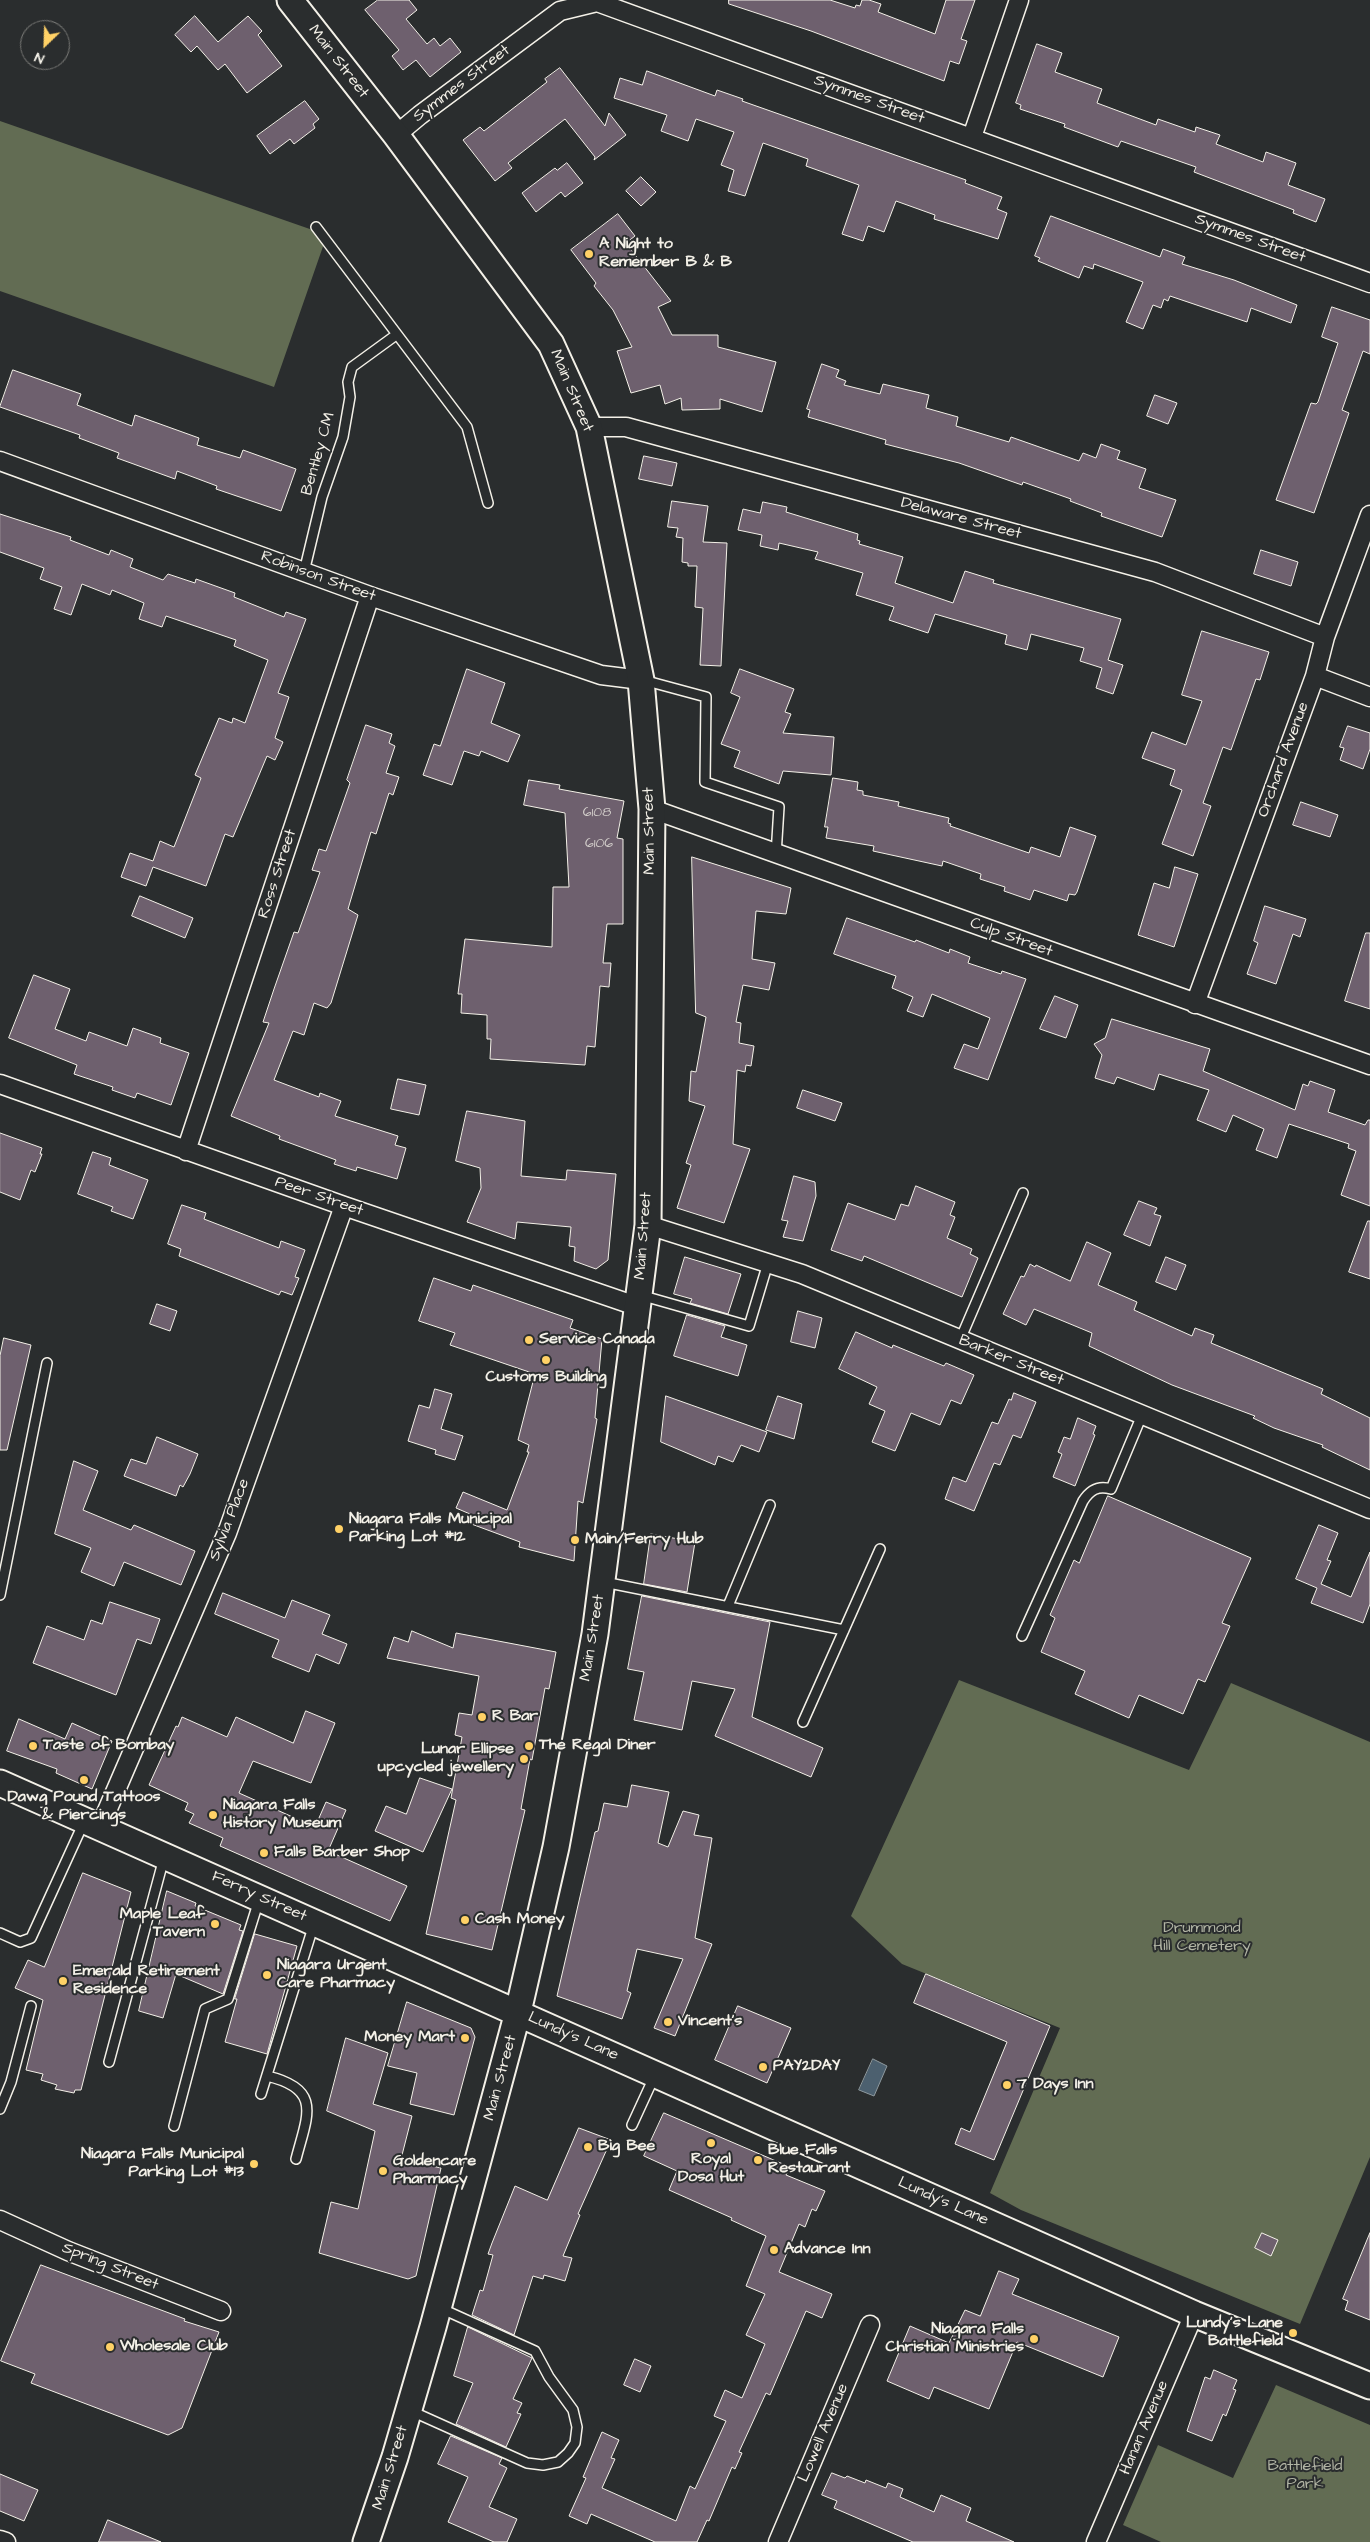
<!DOCTYPE html>
<html>
<head>
<meta charset="utf-8">
<style>
	body { margin:0 }
	#map { position:relative; width:1370px; height:2542px; overflow:hidden; background:#2a2d2e; font-family:"Architects Daughter",sans-serif }
	canvas { display:block }
	.north { position:absolute; left:20px; top:20px; width:50px; height:50px; box-sizing:border-box; background:#2a2d2e; border:1px solid #7b7b78; border-radius:50%; rotate:204deg; font-size:14px; font-weight:700; line-height:20px; text-align:center; color:#f4f1e8 }
	.north::after { content:''; display:block; margin:auto; width:18px; height:22px; background:#ffd166; clip-path:polygon(50% 0,100% 100%,50% 72%,0 100%) }
</style>
</head>
<body>
<div id="map">
<canvas width="1370" height="2542"></canvas>
<div class="north">N</div>
</div>
<script>
const c = document.querySelector('canvas').getContext('2d');
c.lineJoin = 'round';
function fill(path, color) { c.fillStyle = color; c.fill(path, 'evenodd'); }
function strokePath(path, color, width, dash) { c.strokeStyle = color; c.lineWidth = width; c.lineCap = dash ? 'butt' : 'round'; c.setLineDash(dash || []); c.stroke(path); }
function drawText(font, color, halo, rows, align = 'center') {
  c.font = font + ' "Architects Daughter",sans-serif'; c.lineWidth = 4; c.setLineDash([]); c.textBaseline = 'middle'; c.strokeStyle = halo; c.fillStyle = color; for (const [text, x, y, turn = 0] of rows) {
    c.save(); c.translate(x, y); c.rotate((+turn || 0) * Math.PI / 180); c.textAlign = isNaN(turn) ? turn : align; if (halo) c.strokeText(text, 0, 0); c.fillText(text, 0, 0); c.restore();
  }
}
fill(new Path2D(`
	M0 121 327 235 274 387 0 291Z
	M959 1680 1189 1770 1231 1683 1370 1742V2157L1300 2324 1021 2210 990 2193 1060 2028 902 1964 851 1916Z
	M1276 2385 1370 2425V2542H1161L1123 2525 1158 2445 1233 2478Z`), '#626c53');
const water = new Path2D(`
	M873 2059 887 2066 874 2096 859 2090Z`);
fill(water, '#4c606f');
strokePath(water, '#8f9a9f', 1);
const building = new Path2D(`
	M378 0H409L417 10 406 19 427 44 434 38 440 46 450 38 461 52 430 77 416 60 403 70 392 56 399 50 365 10Z
	M729 0H830L855 8 856 5 860 6 862 0H869L881 4 878 12 935 34 946 0H975L961 39 967 41 959 64 950 61 944 81 811 31 729 4Z
	M195 16 218 42 248 16 262 31 258 35 282 66 247 93 225 64 218 70 197 46 191 52 175 35Z
	M1037 44 1062 53 1055 72 1102 89 1097 103 1156 125 1158 119 1195 132 1196 127 1220 135 1216 144 1263 162 1266 152 1296 163 1288 185 1325 199 1316 222 1293 213 1294 210 1194 172 1196 167 1121 141 1118 147 1064 127 1065 124 1020 109 1021 105 1016 103Z
	M560 68 605 126 609 113 626 135 594 160 595 157 565 119 508 163 512 168 495 181 463 140 480 127 484 131 547 82 545 79Z
	M647 71 715 96 717 90 743 99 742 101 966 180 965 183 1002 197 997 209 1007 213 998 239 934 219 935 215 896 201 884 232 868 226 863 241 842 234 859 185 806 166 808 159 763 143 745 196 728 191 734 170 721 165 734 132 696 119 688 141 661 131 667 115 614 98 620 78 642 85Z
	M305 101 319 119 313 124 315 128 294 144 290 139 270 154 257 136Z
	M567 163 583 183 565 197 561 192 536 212 522 193 555 168 557 170Z
	M641 177 656 192 641 206 626 191Z
	M618 214 635 236 626 243 671 301 658 307 672 335H718V347L776 362 762 412 720 399V409L682 410 681 398 665 404 660 385 631 393 617 351 632 347 613 310 594 286 596 283 571 250Z
	M1051 216 1160 257 1163 249 1185 257 1182 264 1234 280 1297 305 1291 323 1251 308 1247 322 1170 296 1168 301 1164 299 1161 308 1153 305 1143 329 1126 322 1143 282 1094 264 1093 269 1084 266 1079 278 1038 261 1040 258 1035 256Z
	M1332 307 1370 320V354L1363 351 1342 410 1349 413 1314 513 1276 500 1311 403 1316 404 1318 402 1338 343 1322 337Z
	M822 364 839 370 836 377 846 381 844 385 880 394 883 384 929 395 926 408 958 417 956 426 1009 442 1011 437 1079 461 1083 453 1096 458 1101 444 1120 451 1117 459 1146 469 1139 488 1176 500 1162 537 1101 516 1102 513 1070 501 1071 499 1023 482 1022 485 959 463 885 444 886 440 808 417 810 410 807 409Z
	M13 370 81 394 77 405 132 426 135 415 199 438 197 445 240 458 243 450 296 469 281 511 216 489 217 486 177 471 175 479 117 458 119 453 79 438 80 435 0 407Z
	M1155 395 1177 403 1168 424 1147 416Z
	M644 456 677 463 672 486 639 479Z
	M672 501 708 506 703 542 727 543 721 666 700 665 703 608 695 607 697 566H688V563L682 562 683 538 676 537 678 528 668 527Z
	M763 502 787 507 786 512 858 534 857 540 860 541 859 544 903 557 895 583 953 603 965 571 994 580 993 583 1121 619 1108 660 1123 665 1113 694 1096 688 1102 668 1080 661 1084 648 1031 634 1027 650 1005 644 1007 635 935 614 928 633 889 620 894 607 856 595 863 573 815 559 818 552 779 543 778 550 760 546 762 535 738 530 743 509 760 513Z
	M0 514 71 537 70 540 109 555 111 550 133 559 130 567 163 580 168 574 195 583 196 579 235 593 234 597 284 617 286 612 306 619 278 693 289 697 275 738 283 742 275 760 267 756 233 837 225 834 206 886 153 867 146 886 121 877 130 853 153 861 160 841 174 847 201 778 195 775 219 718 232 723 233 718 245 723 268 660 234 646 236 640 166 616 162 627 139 619 144 603 112 590 110 595 82 584 71 615 54 609 62 587 40 579 44 568 0 552Z
	M1261 550 1298 562 1291 586 1254 574Z
	M1202 631 1269 652 1260 680 1256 679 1231 750 1223 747 1203 803 1211 806 1193 856 1162 844 1182 790 1170 785 1175 770 1142 758 1152 732 1186 745 1202 701 1182 695Z
	M467 669 505 683 491 723 520 735 508 762 481 751 479 756 464 751 452 785 423 775 434 744 440 746Z
	M740 669 794 689 785 712 791 714 783 733 834 737 831 775 783 771 779 784 734 767 740 751 721 744 740 697 731 693Z
	M366 725 392 734 389 743 395 746 386 773 399 777 393 795 389 793 376 834 371 832 348 909 358 915 331 1003 327 1008 314 1003 304 1035 293 1031 274 1080 319 1097 320 1093 341 1101 335 1116 398 1136 395 1145 406 1148 397 1179 357 1167 356 1171 334 1164 336 1160 279 1139 280 1136 231 1116 269 1023 263 1022 274 989 294 932 298 933 320 872 312 870 319 849 326 851 350 783 347 780Z
	M1348 726 1370 733V749L1363 769 1340 760 1344 748 1340 747Z
	M833 778 858 782 857 790 863 791V795L899 802 898 806 949 818 948 823 951 824 950 826 1029 853 1031 847 1060 857 1070 827 1096 836 1077 892 1075 895 1069 894 1067 901 1034 890 1030 900 1004 891 1005 887 980 879 981 874 943 861 942 866 873 851 874 846 826 838 828 827H825Z
	M529 780 560 785 559 789 624 801 617 838 623 839V924H607L603 963H611L609 987 600 986 595 1047 587 1046 585 1065 490 1059 491 1039H487V1015L461 1013 462 994H458L465 939 552 947 553 887H569L565 813 524 805Z
	M1301 802 1338 815 1330 837 1293 825Z
	M692 857 791 888 786 914 756 911 752 959 775 963 769 990 743 985 736 1022 741 1023 739 1043 754 1046 751 1066 746 1065 745 1072 737 1070 733 1144 750 1149 724 1223 677 1208 691 1165 686 1163 705 1106 689 1101 691 1071 696 1072 706 1017 696 1013Z
	M1175 867 1198 874 1174 947 1138 935 1154 883 1169 888Z
	M140 896 193 918 185 938 132 916Z
	M1265 906 1306 919 1300 937 1293 934 1276 984 1247 974 1258 943 1254 941Z
	M847 918 915 942 916 940 949 953 950 949 970 957 968 963 1001 974 1002 971 1026 979 988 1080 954 1068 964 1044 978 1049 990 1018 932 994 923 1017 907 1011 913 997 892 988 896 976 834 954Z
	M1366 933H1370V1009L1345 1001Z
	M34 975 70 989 55 1029 86 1041 89 1032 127 1046 133 1028 161 1038 160 1043 189 1053 171 1105 137 1093 135 1098 112 1090 113 1087 74 1074 77 1065 9 1038Z
	M1055 996 1078 1005 1066 1038 1040 1029Z
	M1112 1019 1210 1049 1203 1071 1295 1110 1303 1084 1308 1086 1310 1081 1335 1090 1328 1112 1365 1125 1368 1120H1370V1206L1341 1195 1356 1151 1348 1148 1349 1144 1289 1124 1277 1158 1256 1150 1264 1129 1233 1115 1226 1132 1197 1120 1209 1090 1159 1074 1154 1090 1117 1077 1114 1084 1095 1078 1102 1055 1094 1044 1105 1038Z
	M398 1079 426 1085 419 1115 391 1109Z
	M803 1090 842 1103 835 1121 797 1108Z
	M467 1111 525 1121 521 1176 566 1180 567 1170 616 1174 608 1260 596 1269 574 1261 575 1247 569 1246 571 1227 517 1222 515 1239 467 1222 481 1188 480 1168 456 1161Z
	M0 1133 42 1148 40 1154H42L35 1172 31 1170 20 1200 0 1192Z
	M93 1152 111 1158 109 1165 148 1180 133 1219 111 1211 113 1207 78 1194Z
	M794 1176 815 1182 816 1196 803 1241 783 1237 788 1221 782 1220Z
	M916 1186 955 1202 950 1215 955 1217 947 1238 972 1249 970 1254 978 1258 962 1297 864 1256 862 1261 831 1250 848 1203 895 1220 901 1204 908 1206Z
	M1139 1201 1157 1208 1154 1214 1161 1216 1150 1246 1124 1235Z
	M182 1205 206 1213 204 1219 279 1248 281 1241 305 1250 295 1277 299 1278 292 1295 281 1291 279 1295 179 1256 181 1249 168 1244Z
	M1368 1221H1370V1279L1349 1272Z
	M1087 1242 1111 1253 1098 1285 1137 1302 1134 1310 1192 1336 1195 1328 1214 1335 1211 1343 1323 1389 1321 1394 1370 1418V1470L1322 1447 1323 1445 1274 1428 1253 1418 1255 1416 1172 1385 1089 1346 1092 1333 1034 1309 1026 1325 1003 1314 1021 1276 1024 1277 1030 1264 1035 1267 1036 1265 1070 1281Z
	M685 1257 741 1274 728 1314 690 1303 692 1299 674 1294Z
	M1166 1257 1186 1265 1176 1290 1156 1282Z
	M434 1278 471 1291 473 1285 573 1320 570 1328 602 1339 595 1418 597 1419 583 1503 578 1501 574 1561 519 1547 520 1542 466 1522 470 1514 456 1508 463 1492 507 1510 529 1452H527L529 1445 518 1440 535 1374 450 1345 455 1333 419 1321Z
	M157 1304 177 1311 170 1331 150 1324Z
	M798 1311 822 1318 815 1348 791 1342Z
	M687 1315 725 1326 721 1337 747 1345 738 1376 674 1356Z
	M856 1332 892 1348 893 1345 944 1366 946 1363 974 1375 961 1404 951 1400 940 1425 911 1413 895 1451 872 1442 885 1411 869 1404 877 1387 839 1369Z
	M4 1338 31 1345 7 1450H0V1356Z
	M435 1389 452 1394 441 1429 463 1436 455 1460 435 1454 436 1450 408 1441 419 1405 429 1408Z
	M1014 1393 1036 1402 1021 1438 1013 1435 1000 1465 994 1463 974 1511 945 1499 953 1477 966 1482 992 1422 998 1424 1009 1399 1011 1400Z
	M666 1396 767 1432 759 1452 741 1445 733 1462 718 1456 715 1465 661 1442Z
	M778 1396 802 1404 794 1439 766 1430Z
	M1078 1418 1096 1426 1093 1434 1095 1435 1075 1486 1053 1477 1062 1454 1058 1452 1064 1437 1070 1439Z
	M157 1437 198 1454 190 1474 183 1487 180 1485 176 1496 124 1476 131 1459 146 1464Z
	M74 1461 98 1471 83 1510 131 1530 134 1525 195 1551 181 1585 124 1562 114 1586 81 1572 91 1548 55 1534Z
	M1108 1496 1251 1558 1222 1623 1230 1626 1205 1682 1198 1679 1183 1714 1139 1695 1129 1718 1075 1694 1085 1671 1041 1652 1055 1618 1050 1615 1074 1560 1079 1563Z
	M1319 1525 1338 1533 1327 1560 1331 1561 1321 1584 1351 1597 1370 1552V1604L1363 1623 1311 1603 1317 1588 1296 1579Z
	M651 1534 695 1542 687 1592 644 1584Z
	M223 1593 285 1618 292 1600 330 1615 322 1634 347 1644 339 1664 316 1654 309 1672 272 1657 279 1640 215 1614Z
	M642 1596 770 1622 752 1717 823 1748 811 1777 715 1736 735 1689 692 1681 682 1730 634 1720 644 1672 628 1669Z
	M110 1602 160 1619 151 1644 137 1639 116 1695 33 1663 47 1626 84 1640 91 1620 102 1624Z
	M412 1631 453 1648 456 1633 556 1652 549 1689 545 1688 532 1760 530 1759 521 1809 525 1810 492 1950 426 1934 456 1800 451 1798 462 1737 455 1735 459 1713 472 1715 479 1676 387 1658 394 1637 408 1642Z
	M306 1711 335 1723 311 1783 253 1761 239 1793 315 1827 326 1802 346 1810 328 1851 407 1886 390 1921 220 1846 223 1838 189 1823 194 1814 185 1810 188 1803 149 1785 176 1726 178 1727 182 1717 227 1737 236 1717 293 1743Z
	M19 1719 65 1739 72 1723 112 1741 92 1789 56 1773 57 1769 7 1751Z
	M420 1778 452 1789 423 1852 375 1831 386 1806 406 1814Z
	M632 1785 669 1792 658 1843 668 1847 683 1811 699 1815 694 1835 712 1838 695 1938 712 1944 675 2036 654 2028 683 1959 637 1949 627 1991 631 1993 622 2019 557 1996 595 1832 598 1831 604 1803 627 1807Z
	M83 1873 131 1892 81 2090H75L74 2093 55 2089 57 2085 41 2080 43 2074 26 2070 43 2000 15 1988 28 1960 44 1967Z
	M167 1891 196 1903 195 1906 241 1925 239 1930 243 1931 223 1994 176 1974 163 2018 139 2011Z
	M255 1934 297 1946 267 2054 225 2042 237 1999H235Z
	M926 1974 1050 2026 994 2160 955 2144 961 2128 970 2132 1007 2042 914 2003Z
	M407 2002 471 2028 475 2037 454 2115 410 2104 417 2073 388 2066Z
	M738 2006 791 2028 767 2083 715 2060Z
	M346 2038 388 2053 373 2104 412 2116 401 2159 441 2168 416 2276 408 2279 319 2253 331 2202 358 2209 375 2131 327 2111Z
	M664 2113 790 2167 786 2175 825 2191 816 2211 812 2209 805 2227 799 2224 779 2272 832 2294 822 2318 806 2311 770 2395 766 2393 739 2452 742 2453 735 2469 732 2467 709 2521 707 2520 697 2542H655L591 2514 587 2524 569 2516 586 2478 583 2477 602 2432 619 2440 611 2458 615 2459 602 2488 676 2521 690 2486 695 2489 726 2421 714 2416 725 2390 742 2398 765 2344 746 2335 765 2294 746 2286 766 2236 731 2220 732 2218 669 2190 677 2171 644 2156Z
	M579 2128 611 2140 578 2214 580 2215 563 2256 572 2258 565 2281 544 2275 543 2279 533 2276 514 2335 472 2315 480 2290 483 2291 493 2255 488 2254 492 2243 515 2186 547 2200Z
	M1262 2233 1278 2240 1271 2256 1255 2248Z
	M1370 2233V2320L1345 2310 1348 2301 1343 2299Z
	M41 2265 185 2319 184 2321 219 2332 182 2428 168 2435 31 2383 35 2374 1 2361Z
	M999 2271 1019 2279 1012 2294 1119 2337 1103 2377 1017 2342 989 2409 934 2387 929 2399 887 2381 910 2326 949 2343 965 2310 980 2316Z
	M468 2327 532 2358 513 2399 522 2403 517 2413 521 2414 506 2447 456 2424 473 2383 454 2376Z
	M635 2359 651 2366 640 2392 624 2385Z
	M1214 2370 1237 2380 1233 2389 1236 2390 1226 2416 1223 2414 1212 2441 1187 2431 1205 2377 1210 2379Z
	M451 2436 502 2458 499 2464 507 2468 489 2507 517 2519 507 2542H494L448 2522 468 2477 438 2464Z
	M832 2473 845 2478 847 2476 865 2483 866 2480 886 2488 888 2483 903 2489 900 2497 934 2512 941 2495 971 2508 966 2521 1014 2542H913L834 2508 837 2501 822 2495Z
	M0 2474 38 2490 24 2521 0 2511Z
	M108 2520 161 2542H99Z`);
fill(building, '#6e606e');
strokePath(building, '#f4f1e8', 1);
const lane = new Path2D(`
	M316 227 467 427 488 503
	M304 572 322 497 343 437 350 397 348 382 352 367 396 335
	M643 680 706 697 705 782 779 807 776 855
	M640 1295 749 1326 768 1263
	M960 1340 1023 1193
	M604 1582 844 1630
	M0 1595 47 1363
	M728 1606 770 1505
	M1022 1636 1083 1501C1090 1490 1098 1485 1111 1489L1142 1415
	M803 1722 880 1549
	M0 1933 20 1942 31 1938 84 1822
	M109 2062 164 1858
	M267 2076C323 2089 307 2116 296 2159
	M261 2094 314 1924
	M0 2109 11 2082 31 2006
	M632 2125 655 2075
	M174 2126 205 2009 228 1999 259 1900
	M409 2410 527 2463 543 2465 558 2462 568 2453 575 2443 577 2427 573 2410 549 2377 535 2351 440 2308`);
const street = new Path2D(`
	M396 135 420 115 560 11 597 2 1370 283
	M972 137 1019 0
	M589 427H626L1155 572 1325 637
	M0 461 370 596 601 675 641 680
	M1315 676 1370 697
	M652 809 1370 1065
	M1195 1004 1315 676 1325 637 1370 515
	M0 1084 344 1206 639 1307
	M186 1151 370 596
	M648 1225 802 1274 1370 1509
	M100 1827 227 1533 344 1206
	M0 2220 68 2251 221 2311
	M0 2540 6 2542
	M778 2542 870 2325
	M1096 2542 1194 2314`);
const secondary = new Path2D(`
	M290 0 396 135 551 344 589 427 641 680 652 809 648 1225 595 1634 556 1847 518 2012 433 2327 395 2457 366 2542
	M0 1783 1194 2314 1370 2386`);
strokePath(lane, '#f4f1e8', 12);
strokePath(street, '#f4f1e8', 21);
strokePath(secondary, '#f4f1e8', 29);
strokePath(lane, '#2a2d2e', 9);
strokePath(street, '#2a2d2e', 18);
strokePath(secondary, '#2a2d2e', 25);
for (const [x, y, r, color] of [
	[589,254,5,"#ffd166"],
	[529,1340,5,"#ffd166"],
	[546,1360,5,"#ffd166"],
	[339,1529,5,"#ffd166"],
	[575,1540,5,"#ffd166"],
	[482,1717,5,"#ffd166"],
	[33,1746,5,"#ffd166"],
	[529,1746,5,"#ffd166"],
	[524,1759,5,"#ffd166"],
	[84,1780,5,"#ffd166"],
	[213,1815,5,"#ffd166"],
	[264,1853,5,"#ffd166"],
	[465,1920,5,"#ffd166"],
	[215,1924,5,"#ffd166"],
	[267,1975,5,"#ffd166"],
	[63,1981,5,"#ffd166"],
	[668,2022,5,"#ffd166"],
	[465,2038,5,"#ffd166"],
	[763,2067,5,"#ffd166"],
	[1007,2085,5,"#ffd166"],
	[711,2143,5,"#ffd166"],
	[588,2147,5,"#ffd166"],
	[758,2160,5,"#ffd166"],
	[254,2164,5,"#ffd166"],
	[383,2171,5,"#ffd166"],
	[774,2250,5,"#ffd166"],
	[1293,2333,5,"#ffd166"],
	[1034,2339,5,"#ffd166"],
	[110,2347,5,"#ffd166"]
]) { const dot = new Path2D(); dot.arc(x, y, r, 0, 2 * Math.PI); c.fillStyle = color; c.fill(dot); strokePath(dot, '#2a2d2e', 2); }
drawText('14px', '#d2cdca', null, [
	["6108",597,813],
	["6106",599,844]
]);
drawText('16px', '#f4f1e8', '#2a2d2e', [
	["Main Street",338,62,52],
	["Symmes Street",462,84,-37],
	["Symmes Street",869,100,20],
	["Symmes Street",1250,239,20],
	["Main Street",571,391,67],
	["Bentley CM",319,454,-74],
	["Delaware Street",961,519,15],
	["Robinson Street",318,577,20],
	["Orchard Avenue",1284,760,-70],
	["Main Street",650,831,-91],
	["Ross Street",278,874,-72],
	["Culp Street",1011,938,20],
	["Peer Street",319,1197,19],
	["Main Street",644,1236,-86],
	["Barker Street",1011,1361,22],
	["Sylvia Place",230,1520,-69],
	["Main Street",593,1638,-81],
	["Ferry Street",259,1897,24],
	["Lundy's Lane",573,2037,24],
	["Main Street",501,2078,-75],
	["Lundy's Lane",943,2202,24],
	["Spring Street",110,2267,22],
	["Hanan Avenue",1145,2428,-67],
	["Lowell Avenue",824,2433,-67],
	["Main Street",391,2468,-73]
]);
drawText('bold 16px', '#f4f1e8', '#2a2d2e', [
	["A Night to",599,245],
	["Remember B & B",599,263],
	["Service Canada",539,1340],
	["Customs Building",546,1378,"center"],
	["Niagara Falls Municipal",349,1520],
	["Parking Lot #12",349,1538],
	["Main/Ferry Hub",585,1540],
	["R Bar",492,1717],
	["Taste of Bombay",43,1746],
	["The Regal Diner",539,1746],
	["Lunar Ellipse",514,1750,"right"],
	["upcycled jewellery",514,1768,"right"],
	["Dawg Pound Tattoos",84,1798,"center"],
	["& Piercings",84,1816,"center"],
	["Niagara Falls",223,1806],
	["History Museum",223,1824],
	["Falls Barber Shop",274,1853],
	["Maple Leaf",205,1915,"right"],
	["Tavern",205,1933,"right"],
	["Cash Money",475,1920],
	["Niagara Urgent",277,1966],
	["Care Pharmacy",277,1984],
	["Emerald Retirement",73,1972],
	["Residence",73,1990],
	["Vincent's",678,2022],
	["Money Mart",455,2038,"right"],
	["PAY2DAY",773,2067],
	["7 Days Inn",1017,2085],
	["Big Bee",598,2147],
	["Blue Falls",768,2151],
	["Restaurant",768,2169],
	["Niagara Falls Municipal",244,2155,"right"],
	["Parking Lot #13",244,2173,"right"],
	["Royal",711,2160,"center"],
	["Dosa Hut",711,2178,"center"],
	["Goldencare",393,2162],
	["Pharmacy",393,2180],
	["Advance Inn",784,2250],
	["Lundy's Lane",1283,2324,"right"],
	["Battlefield",1283,2342,"right"],
	["Niagara Falls",1024,2330,"right"],
	["Christian Ministries",1024,2348,"right"],
	["Wholesale Club",120,2347]
], 'left');
drawText('16px', '#b2b5a5', '#2a2d2e', [
	["Drummond",1202,1929],
	["Hill Cemetery",1202,1947],
	["Battlefield",1305,2467],
	["Park",1305,2485]
]);
</script>
</body>
</html>
